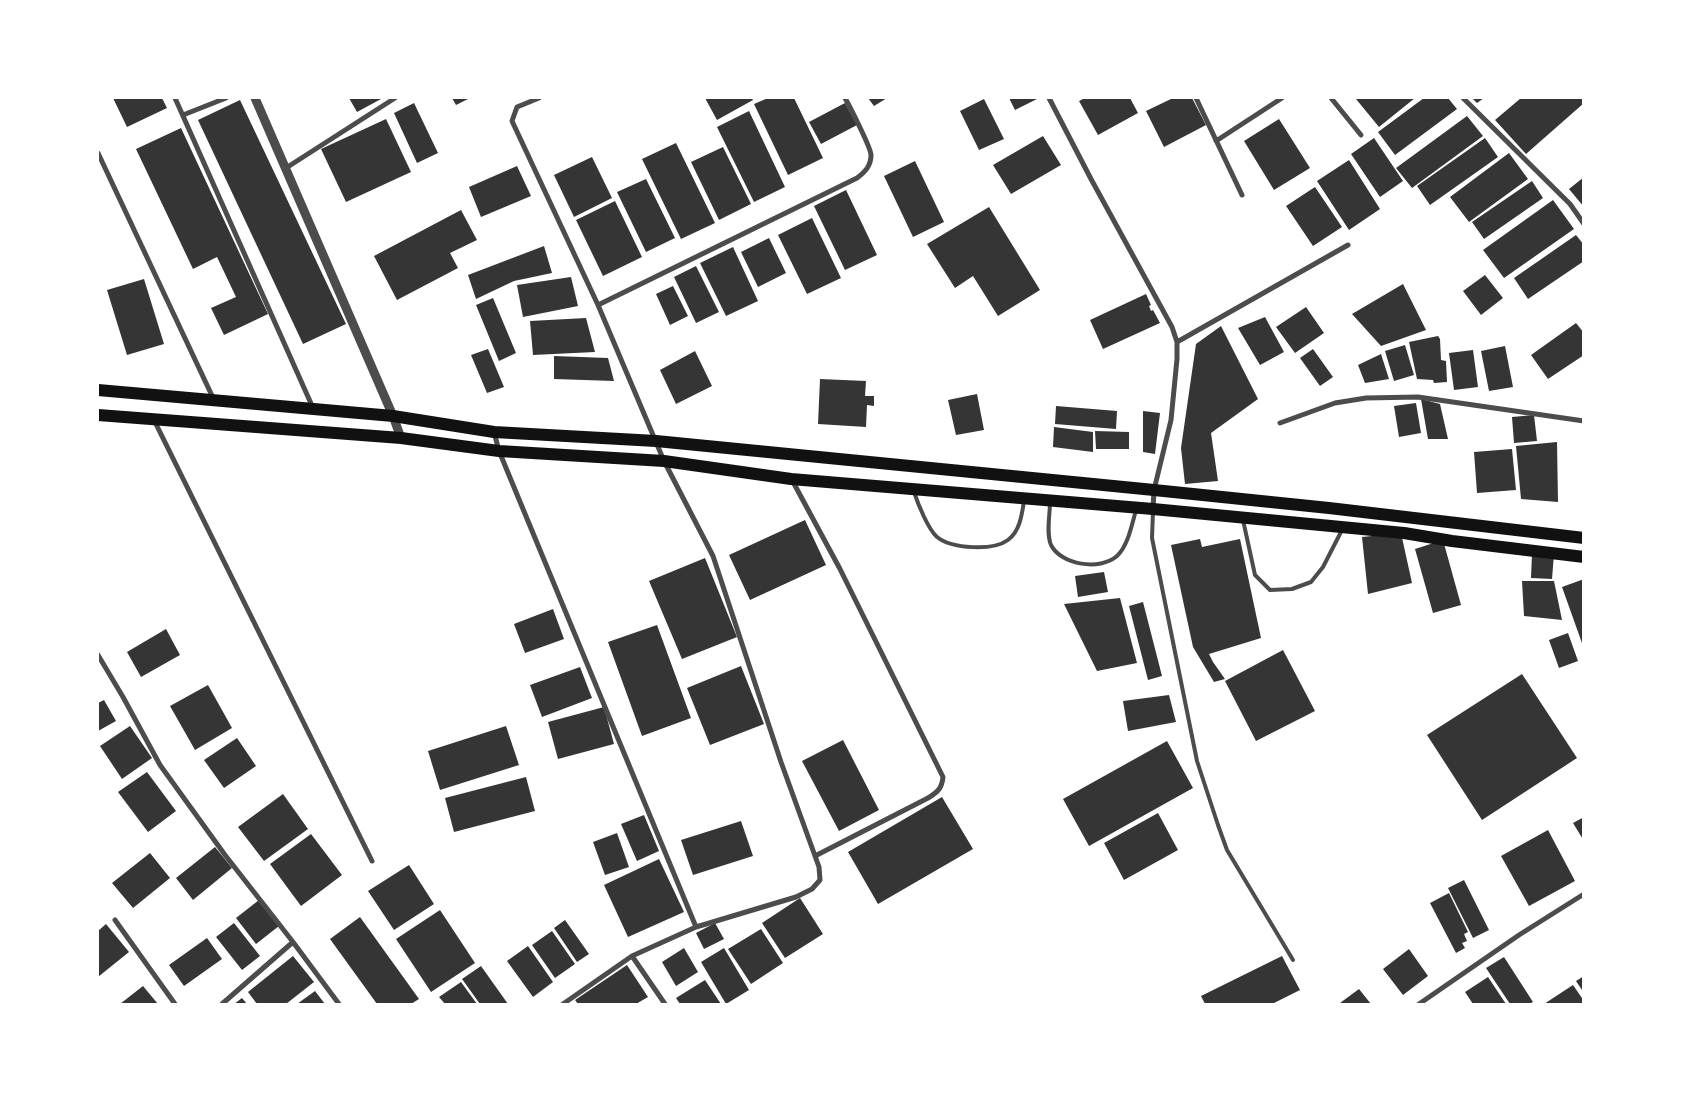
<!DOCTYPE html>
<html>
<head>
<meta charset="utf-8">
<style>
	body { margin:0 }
	#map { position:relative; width:1681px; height:1102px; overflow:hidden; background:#fff; font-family:Poppins,sans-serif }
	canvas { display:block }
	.frame { position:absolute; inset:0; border:99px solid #fff; pointer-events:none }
</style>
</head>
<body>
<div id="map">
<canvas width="1681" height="1102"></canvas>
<div class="frame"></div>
</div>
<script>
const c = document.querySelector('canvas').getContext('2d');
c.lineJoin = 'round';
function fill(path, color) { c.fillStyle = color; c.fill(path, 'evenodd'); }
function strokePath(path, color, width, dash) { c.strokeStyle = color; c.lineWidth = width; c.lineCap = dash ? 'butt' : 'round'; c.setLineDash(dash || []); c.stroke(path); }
fill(new Path2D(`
	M113 98H162L167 108 127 127Z
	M349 98H380L381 99 357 112Z
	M452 98H470L456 105Z
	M705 98H752L753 100 717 120Z
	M768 98H794L823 158 788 175 754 104Z
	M868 98H887L874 106Z
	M1009 98H1039L1015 110Z
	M1085 98H1130L1138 113 1098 135 1079 101Z
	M1173 98H1192L1206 125 1164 147 1146 111Z
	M1358 98H1415L1379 127 1356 99Z
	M1424 98H1448L1457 109 1395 155 1378 132Z
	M1472 98H1484L1477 103Z
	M1521 98H1584V103L1526 154 1495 120Z
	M984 99 1004 139 979 150 960 111Z
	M240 100 346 324 303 344 198 120Z
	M414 103 438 153 417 163 394 113Z
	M845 103 857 125 821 144 809 122Z
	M749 111 785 187 754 202 717 127Z
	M1467 116 1483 136 1412 188 1396 168Z
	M386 119 411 172 346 202 321 149Z
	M1279 119 1310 168 1274 190 1244 141Z
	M181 128 268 314 224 335 211 308 236 297 217 257 193 269 136 149Z
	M1043 136 1061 165 1011 194 993 165Z
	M1374 138 1403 181 1380 197 1351 154Z
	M1485 138 1498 157 1430 205 1417 186Z
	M676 143 715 223 681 239 642 159Z
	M723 147 751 204 719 220 691 162Z
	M1509 153 1528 179 1469 222 1450 197Z
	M592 157 612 198 574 217 554 175Z
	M1349 160 1380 209 1349 230 1317 181Z
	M915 161 944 222 913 237 884 176Z
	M517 166 531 196 481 217 469 187Z
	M1584 177V207L1569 189Z
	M646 179 675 238 646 252 617 192Z
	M1532 181 1543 198 1484 239 1472 222Z
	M1315 187 1342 227 1313 246 1286 206Z
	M846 190 877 255 845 270 814 206Z
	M1553 200 1574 229 1504 278 1483 250Z
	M615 201 642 257 603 276 576 220Z
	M989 207 1040 290 998 316 973 276 955 288 927 244Z
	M461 210 477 240 450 253 458 268 397 300 374 256Z
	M812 218 841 278 807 294 778 235Z
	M1576 235 1584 245V261L1528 299 1514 278Z
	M769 238 786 273 758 287 741 252Z
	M544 246 552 273 514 281 476 299 468 275Z
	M733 247 758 301 726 316 700 263Z
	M696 266 719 312 696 323 674 277Z
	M1485 275 1503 298 1481 315 1463 291Z
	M571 277 578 306 523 317 517 285Z
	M144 279 164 344 127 355 107 290Z
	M1403 284 1426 330 1381 346 1352 314Z
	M673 286 688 316 670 325 656 294Z
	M1146 294 1151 305 1149 306 1151 311 1153 310 1160 323 1103 349 1090 320Z
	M493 298 516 353 499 361 476 305Z
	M1306 307 1324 333 1295 353 1276 327Z
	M1265 317 1284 352 1260 365 1238 328Z
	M586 318 595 352 533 355 530 321Z
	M1576 323 1584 333V355L1548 379 1531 355Z
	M1221 326 1258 399 1211 433 1218 481 1185 484 1181 448 1196 344Z
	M1438 336 1440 339 1441 360 1446 361 1447 382 1434 383 1433 380 1417 379 1409 342Z
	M1405 345 1414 375 1394 381 1385 351Z
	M1505 346 1513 387 1489 391 1481 351Z
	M488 349 504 387 487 393 471 355Z
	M1313 349 1333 377 1320 386 1300 358Z
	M1473 350 1478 387 1454 390 1449 353Z
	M695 351 712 386 676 404 660 370Z
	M1381 354 1389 379 1365 383 1358 365Z
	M554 356 608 358 614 381 554 379Z
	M820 379 866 381 865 396H874V406L867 405 866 427 818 424Z
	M977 394 984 430 956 435 948 400Z
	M1421 399 1440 404 1448 439H1428Z
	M1416 403 1421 433 1399 437 1394 406Z
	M1056 406 1117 411 1116 429 1055 424Z
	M1143 411 1160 413 1155 454 1143 452Z
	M1534 415 1537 441 1514 443 1512 417Z
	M1054 427 1093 432V452L1053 447Z
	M1095 431 1129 432V449H1096Z
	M1557 442 1558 502 1521 499 1516 446Z
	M1512 449 1516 490 1477 493 1474 452Z
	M805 520 826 565 750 600 729 555Z
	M1401 533 1412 583 1368 594 1362 537Z
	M1200 539 1202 547 1240 539 1261 638 1209 654 1213 662 1225 679 1214 682 1193 647 1171 545Z
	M1443 540 1461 605 1433 613 1415 549Z
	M1532 553 1554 554 1552 579 1531 578Z
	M705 558 737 637 682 659 649 581Z
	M1104 572 1108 592 1078 597 1075 576Z
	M1584 579V646H1583L1562 587Z
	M1522 581H1554L1562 620 1524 616Z
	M1120 598 1137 663 1097 671 1064 604Z
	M1143 602 1162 676 1148 680 1129 606Z
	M553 609 564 639 525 653 514 624Z
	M657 625 691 718 642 736 608 642Z
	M166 629 180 655 141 677 127 652Z
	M1568 633 1578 661 1559 668 1549 640Z
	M1283 650 1315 711 1256 741 1225 681Z
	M741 666 764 724 710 745 687 688Z
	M580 667 592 698 542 717 530 685Z
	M1522 674 1577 758 1482 820 1427 735Z
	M208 685 232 728 195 750 170 706Z
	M1169 695 1176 722 1128 731 1123 701Z
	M104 700 116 721 98 731V703Z
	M604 707 614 744 558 759 548 722Z
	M130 726 152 758 122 779 100 746Z
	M506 726 519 765 440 790 428 751Z
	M237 738 256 766 224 788 204 760Z
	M843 740 879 810 839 831 802 761Z
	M1167 741 1193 788 1089 846 1063 799Z
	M147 772 176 811 148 832 118 792Z
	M526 777 535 811 454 832 445 798Z
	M283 794 308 829 264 861 238 827Z
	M942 797 973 849 878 904 848 852Z
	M1158 813 1178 850 1124 880 1104 843Z
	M644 815 659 851 637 861 621 824Z
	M1584 817V841L1573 823Z
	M741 821 753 856 693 875 681 840Z
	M1548 830 1575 881 1529 906 1501 856Z
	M617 833 629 867 605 875 593 842Z
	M311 834 342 875 301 906 270 864Z
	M215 847 232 868 193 900 176 878Z
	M150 853 170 878 133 908 112 883Z
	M659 859 684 912 628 937 604 885Z
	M409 865 434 904 394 930 368 891Z
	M1464 880 1489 930 1473 938 1448 888Z
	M1449 893 1468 932 1464 934 1467 941 1462 943 1465 948 1456 953 1430 903Z
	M800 898 823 934 785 958 762 923Z
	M259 900 279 926 256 944 236 918Z
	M440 910 475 963 431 992 396 939Z
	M360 917 419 999 411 1004H377L330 939Z
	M565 920 589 954 577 962 554 928Z
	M234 923 260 956 242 970 216 937Z
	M715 923 724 939 704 949 696 933Z
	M106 924 129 952 98 977V931Z
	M761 929 783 963 751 984 728 949Z
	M552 931 575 964 555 978 532 945Z
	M207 938 222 959 184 986 169 965Z
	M528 946 553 982 533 997 507 961Z
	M684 948 698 972 676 986 662 962Z
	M724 948 749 990 726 1004 701 962Z
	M1409 949 1428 976 1403 995 1383 969Z
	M293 956 314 982 286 1004H257L248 992Z
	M1282 956 1300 990 1272 1004H1205L1201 996Z
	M1504 957 1533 1002 1529 1004H1510L1486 968Z
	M627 965 648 997 636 1004H578L575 1000Z
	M481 966 508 1004H480L462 979Z
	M1584 976V993L1576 981Z
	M1488 977 1506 1004H1473L1465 992Z
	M705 980 721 1004H680L676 998Z
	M461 982 477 1004H445L439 997Z
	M1573 985 1584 1001V1004H1544Z
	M143 986 158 1004H120Z
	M1359 989 1371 1004H1342L1340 1003Z
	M315 991 325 1004H297Z
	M242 998 247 1004H234Z`), '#353535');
strokePath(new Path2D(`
	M914 492C918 504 928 529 937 537 952 549 993 551 1008 540 1020 531 1022 514 1024 501
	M1050 502C1050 515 1046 533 1051 545 1061 565 1100 571 1117 556 1128 546 1132 524 1136 510
	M1153 511 1152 538 1197 761 1218 825 1227 850 1293 960
	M1243 520 1255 575 1270 590 1292 589 1311 582 1323 567 1342 530`), '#4c4c4c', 4);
strokePath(new Path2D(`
	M175 98 313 408
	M539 98 517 107 512 121 598 305 664 461 713 556 781 762 819 867 820 880 812 889 796 897 696 927
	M1049 98 1091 179 1172 327 1177 342V359L1171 420 1154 490 1153 509
	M1196 98 1242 195
	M1331 98 1361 135
	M1463 98 1570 204 1584 224
	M183 115 226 98
	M1216 141 1282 98
	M98 153 214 400
	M286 168 395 98
	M598 305 857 178C865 172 871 166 871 155 871 148 850 107 845 98
	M1177 342 1348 245
	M154 420 372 861
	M1280 423 1335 403 1366 398 1418 397 1584 421
	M494 432 499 451 696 927 632 956 563 1004
	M792 480 840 569 943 777C942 788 938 792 928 798L815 856
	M98 655 123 697 160 765 225 855 293 942 339 1004
	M115 920 175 1004
	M632 956 665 1004
	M222 1004 293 942
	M1419 1004 1519 935 1584 894`), '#4c4c4c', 5);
strokePath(new Path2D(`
	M255 98 393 416 401 438`), '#4c4c4c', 9);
strokePath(new Path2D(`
	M98 390 393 416 494 432 656 441 1154 490 1329 508 1584 538
	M98 415 401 438 499 451 664 461 791 479 1153 509 1404 533 1452 541 1584 557`), '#111', 12);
</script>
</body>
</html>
